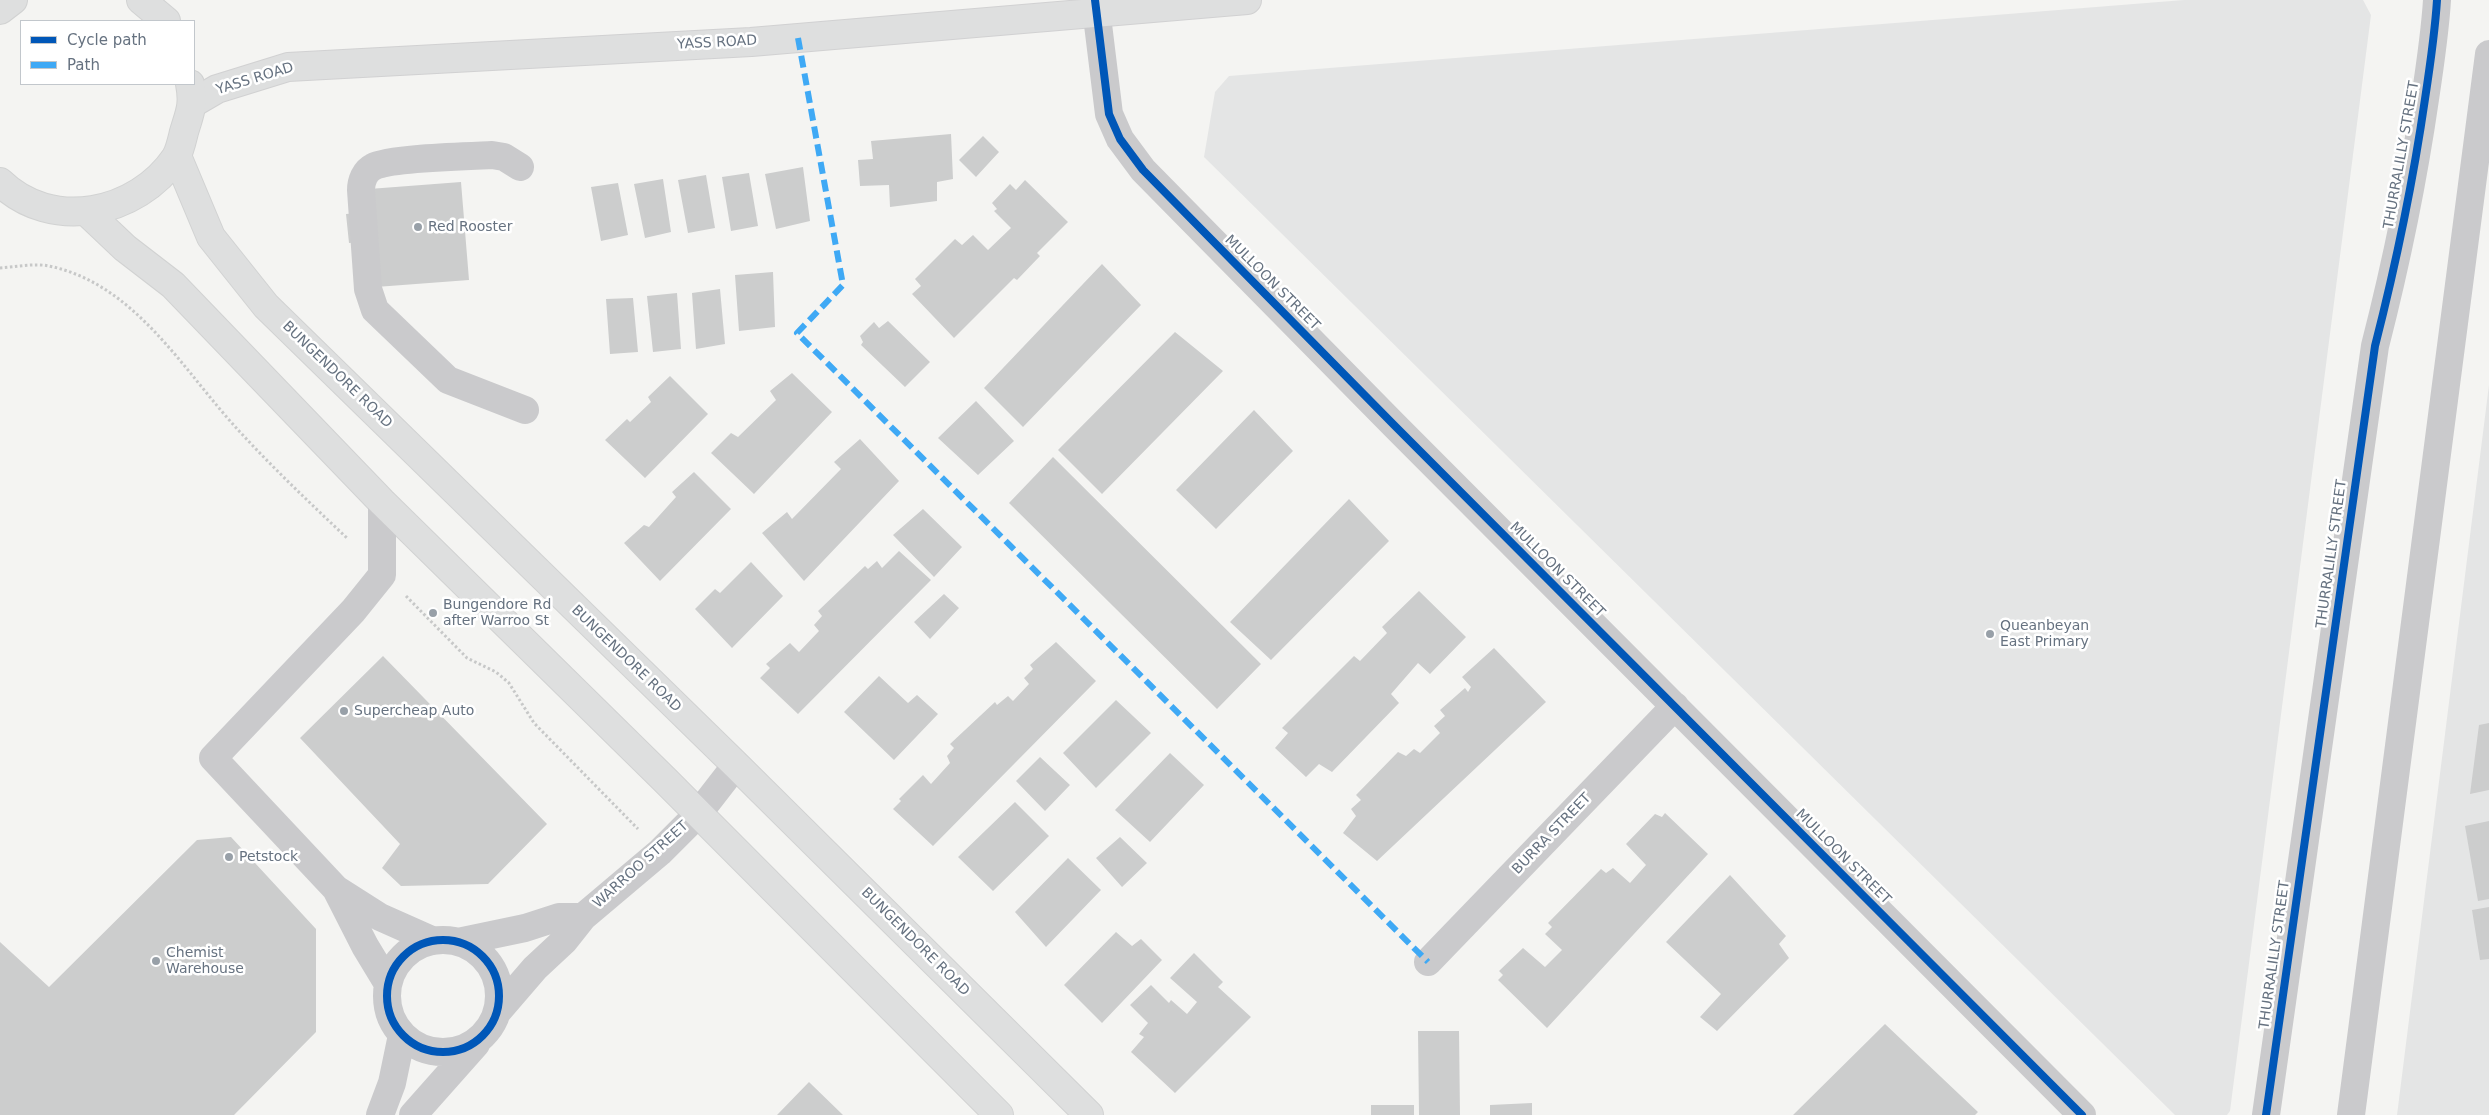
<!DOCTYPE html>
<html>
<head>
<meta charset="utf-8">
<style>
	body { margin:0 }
	#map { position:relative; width:2489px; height:1115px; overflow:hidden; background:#f4f4f2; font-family:"DejaVu Sans",sans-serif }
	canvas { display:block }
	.legend { position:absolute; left:20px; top:20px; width:175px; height:65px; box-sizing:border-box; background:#fff; border:1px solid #c2c7cc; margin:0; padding:6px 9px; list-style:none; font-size:15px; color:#667280 }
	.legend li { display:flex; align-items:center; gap:10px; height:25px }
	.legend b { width:25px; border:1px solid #c2c7cc }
</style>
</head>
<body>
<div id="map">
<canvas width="2489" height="1115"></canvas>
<ul class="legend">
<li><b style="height:6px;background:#0057b8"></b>Cycle path</li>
<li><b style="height:6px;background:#3fa9f5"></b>Path</li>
</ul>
</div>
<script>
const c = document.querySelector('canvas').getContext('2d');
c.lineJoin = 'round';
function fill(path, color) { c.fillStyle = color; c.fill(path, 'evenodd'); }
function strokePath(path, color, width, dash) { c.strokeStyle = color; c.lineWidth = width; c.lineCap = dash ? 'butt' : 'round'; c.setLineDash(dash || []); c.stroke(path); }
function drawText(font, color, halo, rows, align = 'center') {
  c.font = font + ' "DejaVu Sans",sans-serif'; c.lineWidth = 5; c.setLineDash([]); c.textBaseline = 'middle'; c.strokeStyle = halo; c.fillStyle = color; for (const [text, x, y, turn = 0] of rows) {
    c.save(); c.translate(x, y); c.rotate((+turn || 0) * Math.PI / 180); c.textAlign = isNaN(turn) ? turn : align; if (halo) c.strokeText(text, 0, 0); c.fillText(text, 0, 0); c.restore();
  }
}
fill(new Path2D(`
	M2184 0H2363L2371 15 2230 1111 2227 1115H2175L1204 157 1215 92 1229 76Z
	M2489 385V1115H2397Z`), '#e4e5e5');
fill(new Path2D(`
	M951 134 953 179 937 182V201L890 207 889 185 860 186 858 160 873 159 871 141Z
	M983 136 999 152 976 177 959 160Z
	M803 167 810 221 776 229 765 174Z
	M749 173 758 226 731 231 722 177Z
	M706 175 715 228 688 233 678 180Z
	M663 179 671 232 645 238 634 184Z
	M1025 180 1068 222 1037 253 1040 256 1017 280 1014 278 954 338 912 294 921 286 915 279 955 239 962 245 973 235 988 250 1011 228 994 211 997 209 992 203 1010 184 1016 190Z
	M461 182 469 280 376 287 373 241 349 243 346 214 370 212 369 189Z
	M618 183 628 235 601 241 591 187Z
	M1102 264 1141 305 1023 427 984 388Z
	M773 272 775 327 739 331 735 275Z
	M720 289 725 344 696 349 692 293Z
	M677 293 681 349 653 352 647 296Z
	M633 298 638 352 610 354 606 299Z
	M888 321 930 362 905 387 861 345 863 342 860 336 874 322 879 328Z
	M1175 332 1223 371 1102 494 1058 450Z
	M792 373 832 412 754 494 711 453 731 433 738 437 776 400 770 391Z
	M670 376 708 414 645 478 605 440 627 419 630 422 651 402 648 397Z
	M976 401 1014 441 978 475 938 438Z
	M1254 410 1293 451 1216 529 1176 490Z
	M860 439 899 481 804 581 762 533 787 512 792 519 841 469 834 462Z
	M1053 457 1261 664 1217 709 1009 503Z
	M694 472 731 509 660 581 624 543 644 525 649 527 676 497 672 492Z
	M1349 499 1389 541 1271 660 1230 622Z
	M923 509 962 547 934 577 893 535Z
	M899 551 931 580 798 714 760 678 770 668 766 664 790 643 799 652 819 631 814 625 822 616 818 611 865 566 868 569 877 561 882 568Z
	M751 562 783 596 732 648 695 609 715 589 720 593Z
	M1419 591 1466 637 1430 674 1418 663 1391 694 1399 703 1332 772 1319 764 1306 777 1275 748 1288 733 1282 728 1354 656 1360 661 1387 633 1382 627Z
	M944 594 959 608 930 639 914 622Z
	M1056 642 1096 681 933 846 893 809 901 801 899 799 923 775 931 784 950 763 947 756 954 748 950 744 995 702 997 705 1008 696 1013 701 1029 684 1024 678 1033 669 1030 665Z
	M1494 648 1546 702 1377 861 1343 833 1356 816 1351 809 1361 800 1356 795 1398 752 1406 756 1414 749 1420 753 1440 733 1434 726 1445 716 1440 710 1465 688 1468 692 1471 687 1462 677Z
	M383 656 547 824 488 884 401 886 382 868 400 844 300 738Z
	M879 676 908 703 917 695 938 714 894 760 844 712Z
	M1116 700 1151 733 1096 788 1063 753Z
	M2489 723V790L2470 794 2479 725Z
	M1170 753 1204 785 1150 842 1115 810Z
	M1040 757 1070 785 1045 811 1016 781Z
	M1015 802 1049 836 993 891 958 857Z
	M1665 813 1708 854 1547 1028 1498 980 1503 975 1499 971 1523 948 1545 967 1562 950 1545 934 1552 927 1548 923 1601 869 1606 873 1613 868 1630 883 1646 865 1626 844 1655 814 1662 817Z
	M2489 821V899L2478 901 2465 826Z
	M231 837 316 929V1032L234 1115H0V942L49 987 197 840Z
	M1120 837 1147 863 1122 887 1096 858Z
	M1068 858 1101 890 1046 947 1015 912Z
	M1730 875 1786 936 1779 944 1789 958 1717 1031 1700 1017 1721 994 1666 942Z
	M2489 907V959L2480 960 2472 910Z
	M1116 932 1132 946 1141 939 1162 960 1102 1023 1064 985Z
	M1194 953 1223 982 1218 987 1251 1017 1175 1093 1131 1052 1144 1037 1139 1034 1148 1023 1130 1005 1151 985 1169 1003 1171 1000 1187 1014 1197 1002 1170 978Z
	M1885 1024 1978 1112 1975 1115H1793Z
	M1418 1031H1459L1460 1115H1419Z
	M809 1082 843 1115H777Z
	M1532 1103V1115H1490V1105Z
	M1371 1105H1414V1115H1371Z`), '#cccdcd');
const major = new Path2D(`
	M193 103 217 89 288 67 751 42 1247 0`);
const highway = new Path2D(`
	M141 0 166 21
	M0 10 13 0
	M177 156 211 237 266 306 736 765 1089 1115
	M0 182C51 232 137 215 176 157 180 150 182 140 184 132 190 112 194 105 190 84
	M87 212 125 248 173 285 382 502 665 780 999 1115`);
strokePath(major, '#d1d1d2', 30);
strokePath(highway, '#d1d2d2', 30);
strokePath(new Path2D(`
	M0 268C15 267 34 263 49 266 136 284 184 372 240 432 274 469 311 504 348 539
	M406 596 467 658 496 672 509 683 534 723 638 829`), '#c7c8c8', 3, [2.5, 2.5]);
strokePath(new Path2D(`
	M1095 0 1109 114 1120 139 1143 170 1394 425 2082 1115
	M520 167 504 157 492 155C470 156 388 158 373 167 365 171 361 181 361 190L368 289 375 310 448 380 525 410
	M382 502V575L353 611 213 758 336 889 380 917 434 941
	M337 891 365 946 388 984
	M387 996a56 56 0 1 1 112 0a56 56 0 1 1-112 0Z
	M458 942 525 928 559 917H583
	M1428 962 1675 706
	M498 1011 535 968 564 941 583 917 660 852 698 814 736 765
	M380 1115 392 1083 402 1035
	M413 1115 476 1044
	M2266 1115 2375 346C2396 264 2413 182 2425 99 2430 66 2435 33 2437 0
	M2351 1115 2489 54`), '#cacacc', 28);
strokePath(major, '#dedfdf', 28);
strokePath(highway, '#dedfdf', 28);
strokePath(new Path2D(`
	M798 38 843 285 797 333 1428 962`), '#3fa9f5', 6, [12, 6]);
strokePath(new Path2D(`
	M1095 0 1109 114 1120 139 1143 170 1394 425 2082 1115
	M387 996a56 56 0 1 1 112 0a56 56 0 1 1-112 0Z
	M2266 1115 2375 346C2396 264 2413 182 2425 99 2430 66 2435 33 2437 0`), '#0057b8', 8);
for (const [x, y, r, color] of [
	[418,227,5,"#98a0a8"],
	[433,613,5,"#98a0a8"],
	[1990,634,5,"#98a0a8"],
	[344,711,5,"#98a0a8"],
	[229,857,5,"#98a0a8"],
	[156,961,5,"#98a0a8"]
]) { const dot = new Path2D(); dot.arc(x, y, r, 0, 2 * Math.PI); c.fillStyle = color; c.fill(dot); strokePath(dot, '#fff', 2); }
drawText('14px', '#667280', '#fff', [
	["YASS ROAD",717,43,-3],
	["YASS ROAD",255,79,-17],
	["THURRALILLY STREET",2402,155,-80],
	["MULLOON STREET",1272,283,45],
	["BUNGENDORE ROAD",337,375,44],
	["THURRALILLY STREET",2332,554,-82],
	["MULLOON STREET",1557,570,45],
	["BUNGENDORE ROAD",626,659,44],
	["BURRA STREET",1552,834,-46],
	["MULLOON STREET",1843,857,45],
	["WARROO STREET",641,865,-42],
	["BUNGENDORE ROAD",915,942,45],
	["THURRALILLY STREET",2275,955,-82]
]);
drawText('14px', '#667280', '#fff', [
	["Red Rooster",428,227],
	["Bungendore Rd",443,605],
	["after Warroo St",443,621],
	["Queanbeyan",2000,626],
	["East Primary",2000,642],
	["Supercheap Auto",354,711],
	["Petstock",239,857],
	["Chemist",166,953],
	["Warehouse",166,969]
], 'left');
</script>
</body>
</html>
